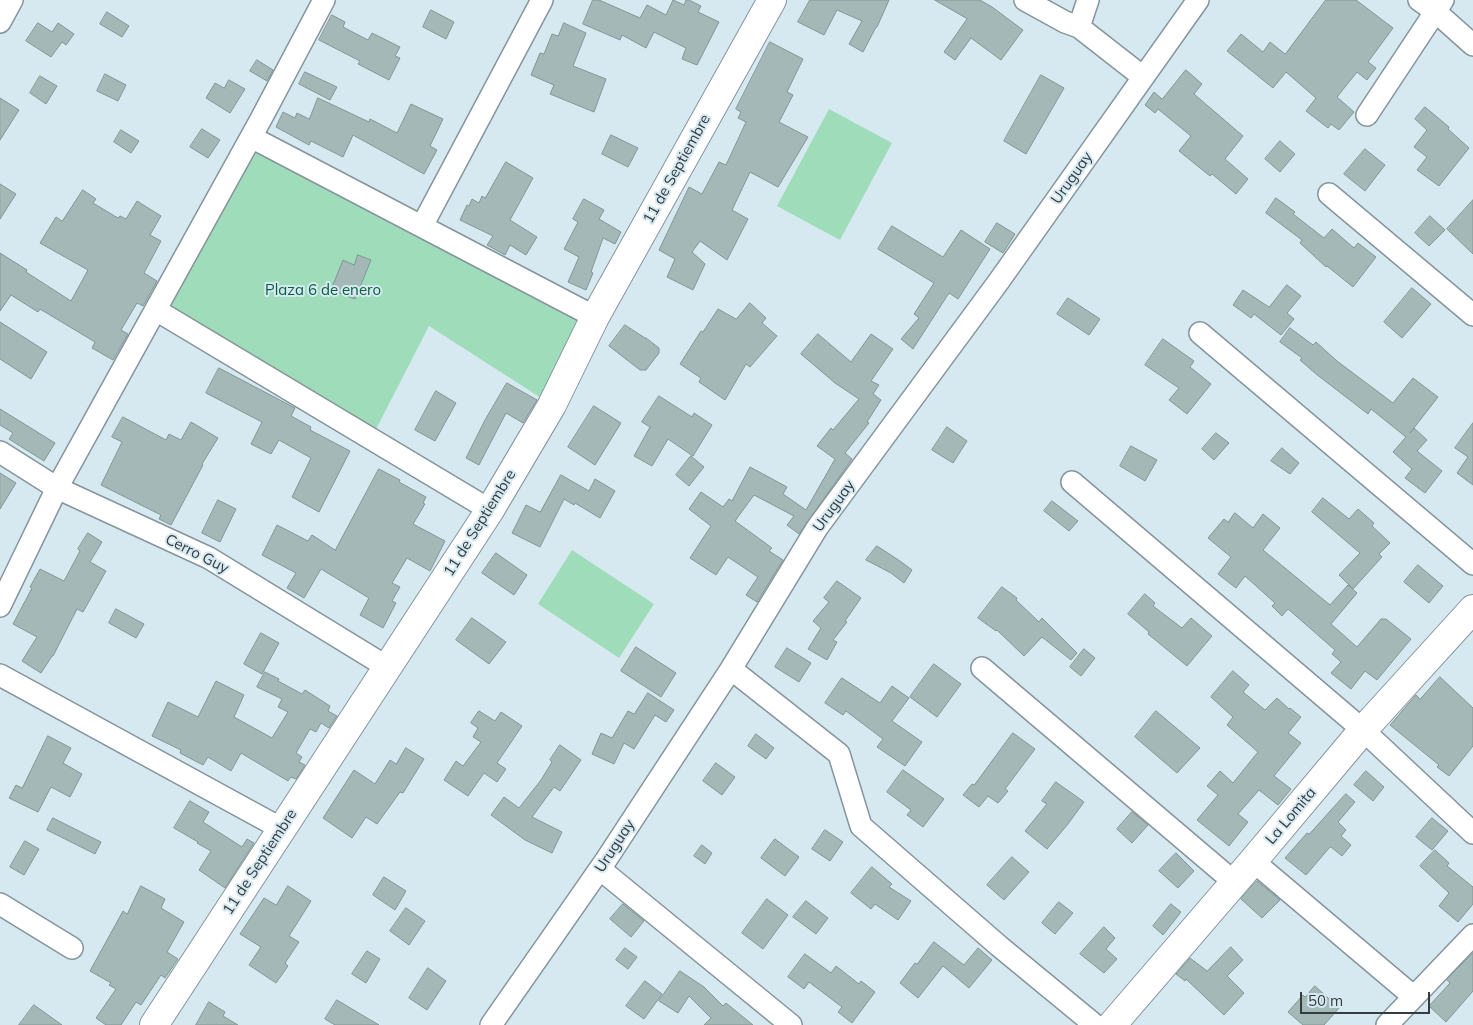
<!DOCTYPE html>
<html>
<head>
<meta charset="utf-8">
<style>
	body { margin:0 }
	#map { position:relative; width:1473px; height:1025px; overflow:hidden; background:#d6e9f1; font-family:Mulish,sans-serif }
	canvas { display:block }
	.scale { position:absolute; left:1300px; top:992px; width:130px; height:22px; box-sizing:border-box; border:2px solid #343c3f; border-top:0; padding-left:6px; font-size:15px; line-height:18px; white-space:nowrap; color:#343c3f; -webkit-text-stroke:4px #d6e9f1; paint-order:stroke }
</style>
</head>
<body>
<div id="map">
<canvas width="1473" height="1025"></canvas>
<div class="scale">50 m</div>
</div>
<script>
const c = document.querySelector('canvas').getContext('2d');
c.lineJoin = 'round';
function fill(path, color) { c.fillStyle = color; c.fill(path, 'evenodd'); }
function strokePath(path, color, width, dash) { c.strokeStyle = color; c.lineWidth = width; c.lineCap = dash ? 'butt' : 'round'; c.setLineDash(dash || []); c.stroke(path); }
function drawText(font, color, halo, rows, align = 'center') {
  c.font = font + ' Mulish,sans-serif'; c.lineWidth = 4; c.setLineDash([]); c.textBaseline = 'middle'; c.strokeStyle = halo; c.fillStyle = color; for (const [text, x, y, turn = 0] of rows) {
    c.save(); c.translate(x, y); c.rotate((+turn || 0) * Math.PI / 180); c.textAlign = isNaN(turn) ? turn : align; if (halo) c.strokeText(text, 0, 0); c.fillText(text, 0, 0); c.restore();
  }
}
fill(new Path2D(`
	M829 109 892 143 840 240 777 206Z
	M251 137 595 317 552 405 429 326 372 437 156 310Z
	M572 550 654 604 619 658 538 604Z`), '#9fdcba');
const building = new Path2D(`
	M593 0H599L640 18 647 5 666 15 673 0 684 5 686 0H689L701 6 698 12 719 22 697 65 682 59 686 48 654 32 646 48 622 35 620 40 583 24Z
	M810 0H889L877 27H876L863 52 849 44 862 21 837 10 824 35 798 22Z
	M935 0H980L992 7 1023 30 1001 60 971 38 955 60 944 52 967 19Z
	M1326 0H1356L1393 28 1368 62 1376 68 1367 80 1357 72 1337 97 1354 112 1339 130 1331 124 1328 128 1306 111 1316 98 1286 72 1273 88 1227 51 1241 34 1263 52 1270 42 1285 54Z
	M431 10 454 22 446 39 423 27Z
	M107 12 129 26 122 37 100 24Z
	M332 15 345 22 343 27 368 40 372 33 400 47 395 56 400 58 389 80 358 64 360 61 319 40Z
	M38 23 52 32 58 23 74 34 66 45 62 42 51 57 26 41Z
	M564 23 586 33 573 66 606 79 594 112 550 94 554 85 531 75 540 53 544 54 552 34 558 36Z
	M770 42 803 59 787 92 793 95 779 122 808 137 778 187 750 172 732 210 748 219 727 260 700 241 692 252 705 264 693 290 667 277 675 259 659 250 689 187 702 194 719 162 726 165 746 122 738 118 741 112 736 109Z
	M257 60 273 70 267 81 250 71Z
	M1186 70 1202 84 1194 94 1243 136 1225 159 1248 179 1236 194 1212 174 1210 176 1179 151 1191 136 1158 109 1155 113 1145 105 1154 92 1162 99Z
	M305 72 337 87 330 100 299 84Z
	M105 74 126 85 118 101 97 91Z
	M1041 75 1064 88 1026 154 1004 141Z
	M40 76 57 86 46 104 30 93Z
	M229 80 245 89 230 113 206 98 215 83 224 88Z
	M0 98 19 110 0 140Z
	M318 98 369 122 370 119 397 133 411 104 443 119 430 146 437 150 424 174 353 135 343 157 311 141 309 145 276 127 283 112 295 118 297 113 309 119Z
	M1425 107 1449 127 1448 129 1469 148 1439 186 1417 170 1427 157 1414 147 1427 130 1415 119Z
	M202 129 220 140 208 158 190 147Z
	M121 130 139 141 131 153 114 142Z
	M611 135 638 148 628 167 602 154Z
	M1280 141 1295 154 1280 172 1265 159Z
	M1365 149 1385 165 1365 191 1344 174Z
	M506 162 533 178 510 220 537 237 526 255 510 245 505 255 487 245 493 236 460 220 467 205 469 206 472 199 479 203 482 196 485 198Z
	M0 184 16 194 0 219Z
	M83 190 96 199 93 203 118 218 120 216 126 219 137 201 161 216 150 235 161 241 144 273 157 281 143 306 137 303 121 330 128 334 113 360 92 348 95 342 40 309 38 312 11 295 0 311V253L27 270 26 272 71 301 88 270 40 243 56 217 62 221Z
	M1276 198 1295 212 1293 214 1324 238 1332 229 1354 248 1358 243 1376 257 1353 287 1327 266 1326 267 1300 243 1302 240 1266 213Z
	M584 199 604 210 599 219 621 232 615 244 603 238 591 272 593 273 586 290 568 282 579 257 564 249 578 222 573 219Z
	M1473 200V254L1447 229Z
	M1430 216 1445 230 1429 246 1415 233Z
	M997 223 1015 234 1003 253 985 242Z
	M892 226 943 257 961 230 990 249 958 299 949 293 913 349 901 339 919 318 914 314 934 283 878 249Z
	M358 255 371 260 355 299 331 290 343 260 354 265Z
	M1287 285 1301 296 1287 313 1294 319 1281 335 1254 314 1251 318 1233 305 1243 290 1269 307Z
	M1412 288 1431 304 1402 338 1384 322Z
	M1068 298 1100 319 1089 335 1057 314Z
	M750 303 766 318 762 323 777 336 750 367 746 364 725 400 699 382 701 378 680 364 701 331 703 332 718 309 736 319Z
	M0 322 47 352 31 379 0 359Z
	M625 325 645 338H646L659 348V353L646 370H640L609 346Z
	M1290 328 1313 345 1316 342 1337 361 1393 403 1413 378 1438 397 1410 433 1414 428 1427 440 1417 451 1442 471 1425 493 1405 478 1412 469 1393 452 1406 437 1371 409 1368 414 1316 374 1300 360 1302 358 1280 342Z
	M818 334 851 362 871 334 893 349 871 381 879 385 873 394 881 400 867 422 869 423 845 453 852 459 799 534 787 525 794 516 754 495 735 521 772 548 769 551 783 560 757 602 746 595 758 577 728 557 716 575 690 558 711 526 689 509 701 492 723 507 729 499 732 501 750 467 787 487 783 494 806 510 835 459 817 446 831 428 833 430 859 399 835 383 801 354Z
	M1163 339 1194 361 1190 367 1211 384 1187 414 1169 400 1179 388 1145 365Z
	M219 368 295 408 291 416 311 427 310 430 350 451 319 512 292 497 311 458 279 440 271 454 251 444 262 422 206 393Z
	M507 383 537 400 523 423 506 413 479 465 466 458 485 420Z
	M436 391 456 403 435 441 415 430Z
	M659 396 692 417 694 413 712 425 693 456 668 439 652 466 634 456 650 427 642 422Z
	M594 406 621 423 595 465 568 447Z
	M0 409 55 443 44 461 9 439 13 433 0 425Z
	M123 417 166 440 169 434 181 440 191 422 218 438 202 464 203 465 171 525 159 519 161 515 101 485 122 442 112 437Z
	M1473 423V485L1457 473 1468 457 1455 448Z
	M947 427 967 441 953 463 932 450Z
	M1216 433 1229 443 1214 460 1202 449Z
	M1131 446 1157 460 1145 481 1120 466Z
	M1282 448 1299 463 1290 474 1271 461Z
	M691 456 704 467 689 486 676 475Z
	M379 469 400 480 399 482 426 497 423 503 425 504 413 524 445 541 430 571 407 558 392 583 400 587 392 601 396 603 383 628 360 615 369 598 321 569 304 598 287 588 296 573 262 555 277 525 308 541 312 535 335 550Z
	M0 473 16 483 0 509Z
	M561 475 589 491 595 479 615 491 600 518 575 503 574 505 564 499 540 547 512 533 526 505 540 512Z
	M1323 498 1349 519 1358 509 1374 523 1372 526 1390 543 1379 554 1382 557 1353 589 1339 575 1360 553 1312 512Z
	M218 500 236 509 220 542 202 533Z
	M1052 501 1078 521 1069 531 1044 511Z
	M1235 513 1253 528 1263 514 1280 528 1263 550 1330 605 1348 585 1357 593 1331 624 1357 647 1381 619H1386L1411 639 1377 680 1365 671 1351 689 1331 673 1341 662 1332 654 1335 650 1288 609 1282 616 1272 606 1275 603 1245 576 1236 588 1218 574 1231 557 1208 538 1224 519 1228 522Z
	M88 533 102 542 90 562 106 571 83 612 77 609 53 656H52L41 673 22 661 37 637 13 624 32 588 30 587 40 569 64 581 80 551 78 549Z
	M877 546 900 561 912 570 904 583 891 573 866 560Z
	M496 553 527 575 514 595 482 573Z
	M1418 565 1443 586 1429 603 1404 582Z
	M837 581 861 598 845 621 847 622 833 640 837 642 827 660 808 649 821 628 813 621 829 602 824 598Z
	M1002 587 1017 598 1016 600 1039 622 1042 618 1077 653 1071 660 1042 637 1024 656 997 630 996 631 978 618Z
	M1145 594 1155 603 1153 606 1182 628 1191 618 1212 636 1187 666 1148 634 1149 632 1128 614Z
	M116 609 144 624 136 638 109 623Z
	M472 618 506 642 489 664 456 640Z
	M261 633 279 643 262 674 244 664Z
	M636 647 676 673 661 697 621 671Z
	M787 648 811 663 799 682 775 667Z
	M1084 649 1095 658 1081 676 1070 667Z
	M934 664 961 684 937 717 910 697Z
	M1233 671 1249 685 1243 692 1265 710 1277 698 1289 709 1290 708 1301 717 1288 733 1301 743 1274 776 1291 789 1278 805 1259 790 1238 814 1248 822 1229 846 1197 820 1218 795 1207 786 1220 771 1233 783 1258 752 1227 725 1233 717 1211 697Z
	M265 672 279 679 278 681 302 694 305 690 330 706 328 711 337 716 329 728 321 723 316 732 310 729 296 753 302 757 299 762 305 765 296 779 291 777 288 781 241 753 231 771 208 757 203 765 180 753 181 750 152 736 168 702 198 717 216 681 244 695 234 717 272 738 288 712 278 707 282 699 257 687Z
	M1440 677 1473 708V746L1449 776 1437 767 1439 765 1390 725 1416 695 1420 699Z
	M842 678 880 703 892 686 909 698 892 721 922 742 905 766 877 747 883 739 846 711 843 715 825 703Z
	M648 693 674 710 666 722 655 715 634 749 624 743 614 764 592 754 601 733 612 738 628 711 634 714Z
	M479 711 495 721 501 712 522 726 497 763 506 769 497 782 484 773 468 796 444 780 456 761 463 766 481 742 473 737 478 728 471 723Z
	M1156 711 1200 748 1177 773 1135 737Z
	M1013 733 1035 749 1005 789 1008 791 998 803 988 796 979 807 963 795 972 784 974 785Z
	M756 734 774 748 766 759 748 746Z
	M48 736 71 748 63 763 82 774 70 797 51 787 38 812 9 798 16 785 22 788Z
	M560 745 581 760 560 791 554 787 532 817 562 832 552 853 525 840 491 815 504 797 519 808 541 780 552 762 550 760Z
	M406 748 424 759 403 793 400 792 377 824 366 817 352 838 323 818 354 770 375 784 390 760 396 764Z
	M716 763 735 777 722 795 703 781Z
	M903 770 944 799 923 827 907 815 911 810 887 792Z
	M1366 771 1384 787 1373 801 1354 785Z
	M1056 782 1084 802 1068 824 1047 849 1025 831 1047 804 1042 801Z
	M1346 794 1355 802 1338 822 1346 830 1341 836 1351 845 1342 856 1331 847H1330L1306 875 1285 858 1307 833 1309 834Z
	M190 801 209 812 203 822 242 847 247 839 254 843 225 888 199 870 211 851 197 843 198 842 174 828Z
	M1132 812 1148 825 1132 843 1117 829Z
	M53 818 101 842 95 854 47 830Z
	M1432 818 1448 831 1432 850 1416 837Z
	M825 830 843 842 830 861 812 849Z
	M775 839 799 857 785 876 761 858Z
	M25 841 39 849 24 875 10 867Z
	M702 845 712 853 705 864 694 856Z
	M1435 850 1449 863 1447 866 1473 887V904L1458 922 1439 906 1449 893 1420 866Z
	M1176 853 1194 871 1178 888 1159 871Z
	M1012 857 1029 872 1004 900 987 885Z
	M872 867 892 884 889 887 911 901 898 920 875 904 871 909 851 893Z
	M384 877 406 891 395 910 373 895Z
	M1257 881 1280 900 1262 918 1241 899Z
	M141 886 165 899 161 908 184 922 167 952 178 959 165 978 161 975 141 1005 136 1002 121 1025H106L96 1018 116 989 109 985 111 983 90 971 123 911 127 914Z
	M288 886 311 901 289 936 299 942 285 963 288 966 276 983 249 965 261 947 240 934 264 898 276 905Z
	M767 899 788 915 763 949 742 933Z
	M806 901 828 918 816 934 793 917Z
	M1059 902 1073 913 1055 934 1042 923Z
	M623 904 644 921 631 937 610 919Z
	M1171 904 1181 912 1163 935 1153 926Z
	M406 908 425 921 409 945 390 931Z
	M1104 927 1115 938 1106 949 1117 959 1104 973 1080 954Z
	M934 942 964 965 978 948 992 960 969 988 943 966 918 998 900 983 915 963 917 964Z
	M1231 947 1243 960 1227 976 1244 993 1224 1015 1186 979 1185 981 1176 974 1190 958 1207 971Z
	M625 948 637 957 628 969 616 960Z
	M367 951 380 959 366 983 352 974Z
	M1473 953V991L1446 1022 1429 1006 1450 983 1447 980Z
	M805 954 831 973 836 966 859 984 861 981 875 992 852 1023 838 1012 842 1007 809 982 804 989 788 977Z
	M428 968 446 981 427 1010 409 998Z
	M680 971 704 987 723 1006 726 1003 753 1025H704L711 1018 689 996 678 1013 659 1001Z
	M645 981 662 994 644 1019 626 1006Z
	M1315 986 1339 1008 1324 1025H1303L1288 1012 1303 995 1305 997Z
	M337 1000 357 1012 379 1025H335L325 1019Z
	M209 1002 225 1012 223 1016 238 1025H196Z
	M34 1005 62 1025H19Z`);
fill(building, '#a4b8b7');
strokePath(building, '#829695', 1);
const street = new Path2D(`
	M1025 0 1065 22 1079 27 1143 77
	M1419 0 1436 12 1473 45
	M0 22 12 0
	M1079 27 1088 0
	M1367 115 1443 0
	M251 137 595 317
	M1329 194 1473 315
	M422 226 542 0
	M156 310 490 510
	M1200 333 1473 564
	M0 452 57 488 209 558 387 667
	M1072 482 1363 730 1473 833
	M0 606 57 488 261 119 324 0
	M982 668 1234 882
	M731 669 839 754 861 826 999 946 1095 1025
	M0 675 282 829
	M1253 861 1414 997
	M600 869 791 1025
	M0 904 72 948
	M491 1025 606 860 731 669 817 528 999 281 1198 0
	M1387 1025 1473 935`);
const secondary = new Path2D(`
	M154 1025 490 510 552 405 595 317 772 0
	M1112 1025 1253 861 1363 730 1473 609`);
strokePath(street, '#84959d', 24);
strokePath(secondary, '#84959d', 30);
strokePath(street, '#fff', 21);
strokePath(secondary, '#fff', 28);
drawText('15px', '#343c3f', '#d6e9f1', [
	["11 de Septiembre",677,169,-61],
	["Uruguay",1072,178,-55],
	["Uruguay",834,506,-54],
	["11 de Septiembre",480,523,-58],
	["Cerro Guy",197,554,27],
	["La Lomita",1291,816,-50],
	["Uruguay",615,846,-57],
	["11 de Septiembre",260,862,-57]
]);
drawText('15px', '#065f3c', '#d6e9f1', [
	["Plaza 6 de enero",323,290]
]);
</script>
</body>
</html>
